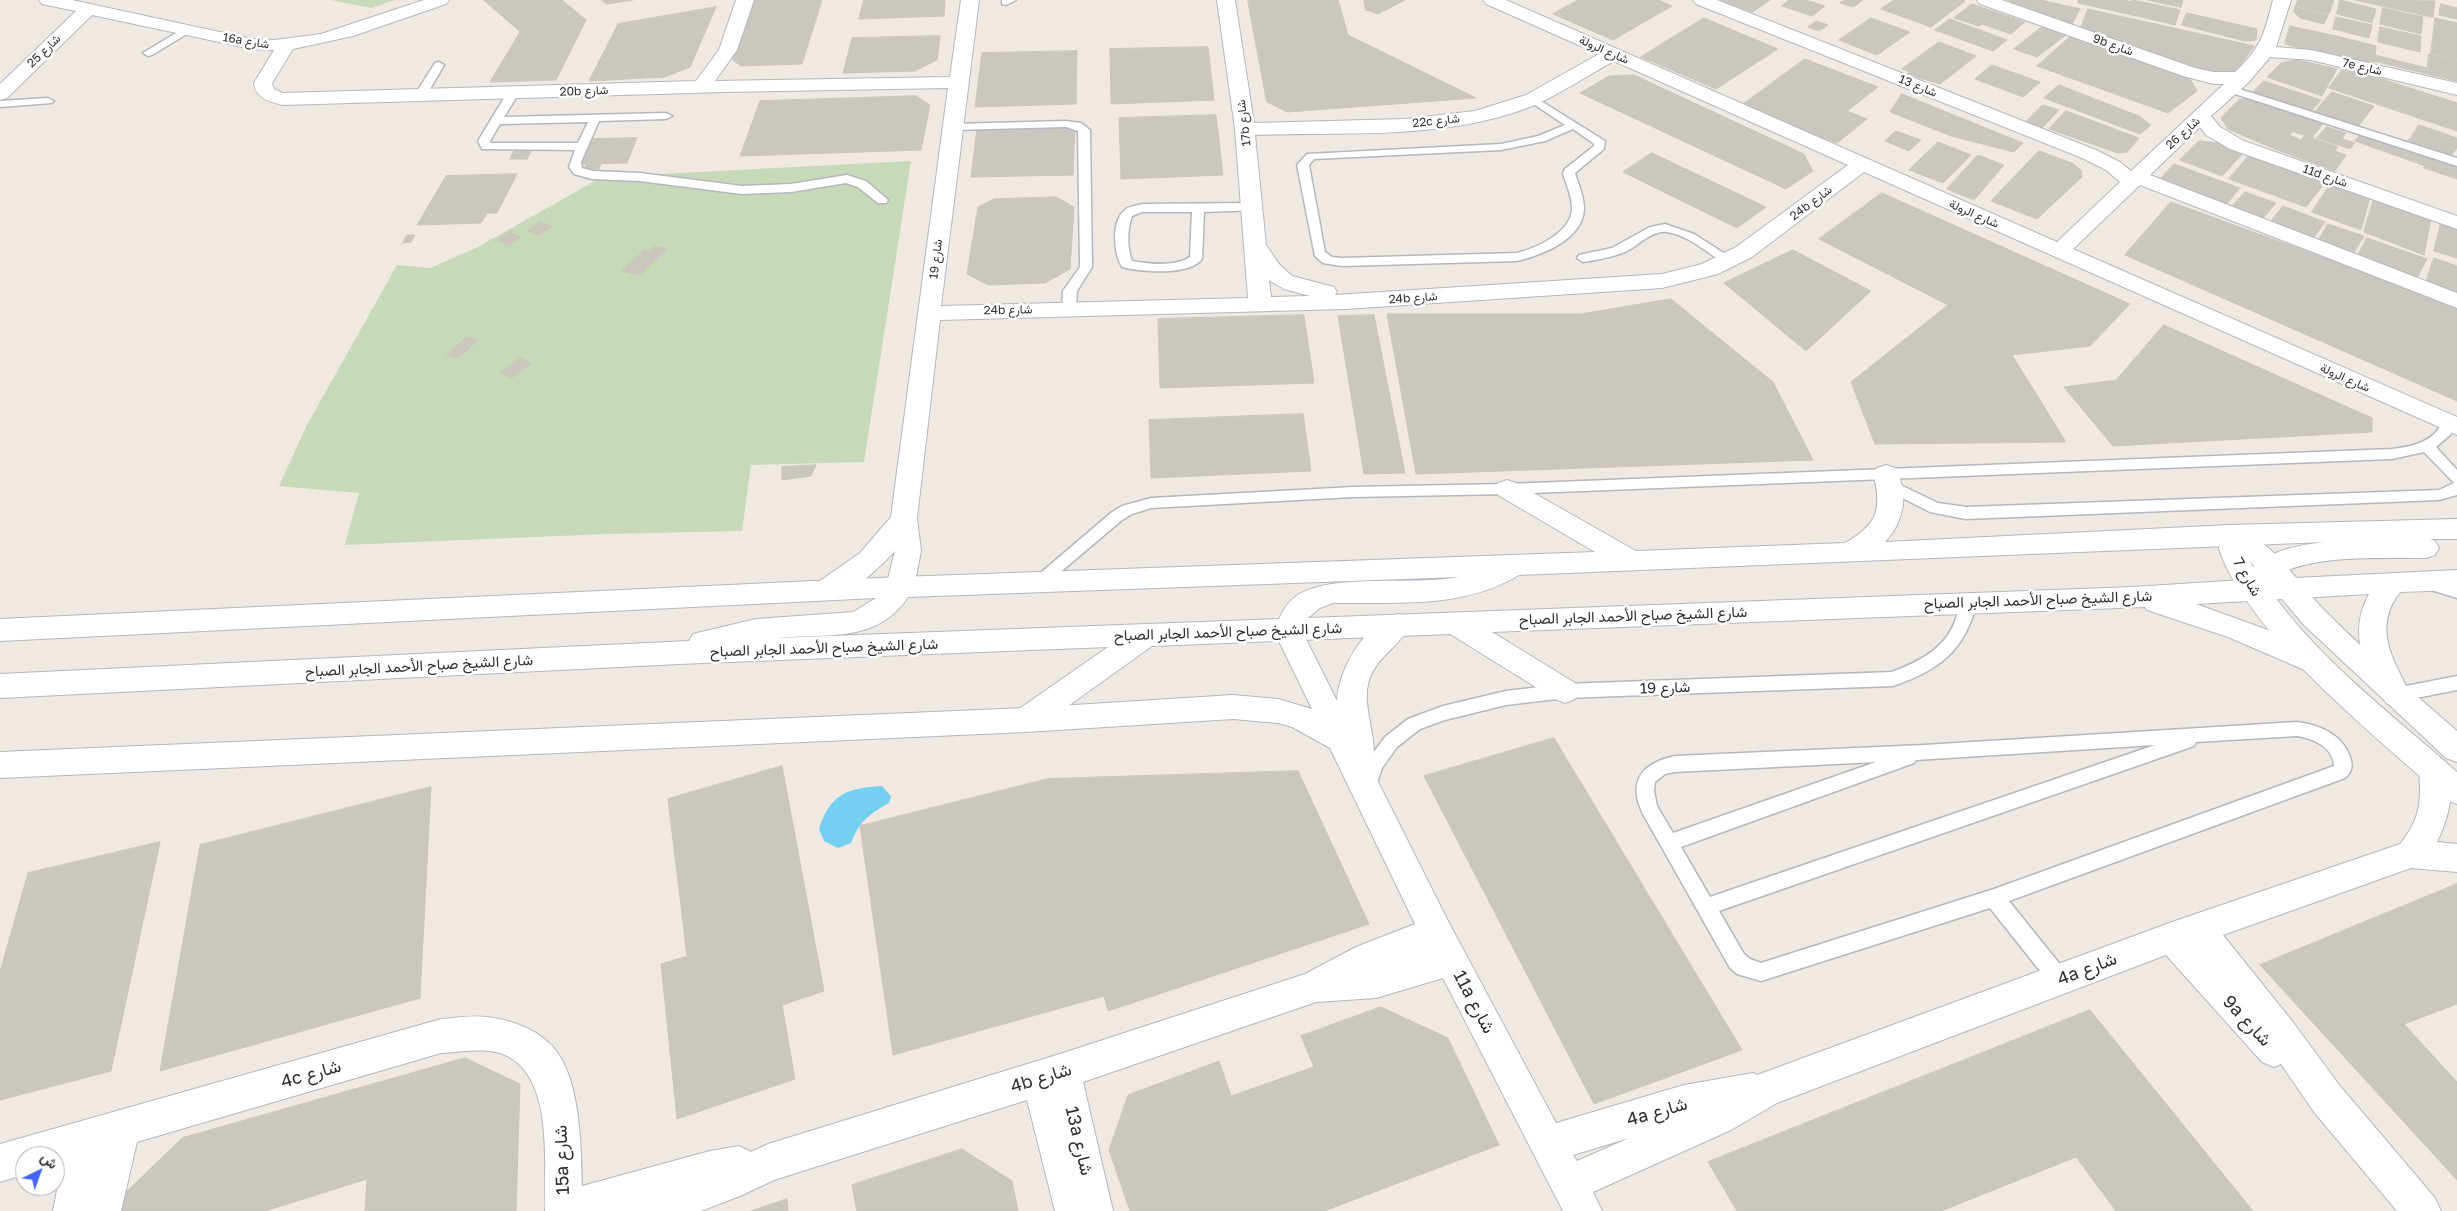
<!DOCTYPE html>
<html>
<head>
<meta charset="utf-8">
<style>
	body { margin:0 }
	#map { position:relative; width:2457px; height:1211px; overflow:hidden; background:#efe9e1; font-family:"Golos Text",Vazirmatn,sans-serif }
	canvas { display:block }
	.north { position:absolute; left:15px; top:1146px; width:50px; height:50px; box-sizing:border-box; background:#fff; border:1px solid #ababab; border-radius:50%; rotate:42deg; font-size:14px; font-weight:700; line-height:20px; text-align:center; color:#2e2e2e }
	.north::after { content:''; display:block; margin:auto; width:18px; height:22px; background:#4264fb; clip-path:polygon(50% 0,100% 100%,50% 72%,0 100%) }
</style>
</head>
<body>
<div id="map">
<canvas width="2457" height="1211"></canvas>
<div class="north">ش</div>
</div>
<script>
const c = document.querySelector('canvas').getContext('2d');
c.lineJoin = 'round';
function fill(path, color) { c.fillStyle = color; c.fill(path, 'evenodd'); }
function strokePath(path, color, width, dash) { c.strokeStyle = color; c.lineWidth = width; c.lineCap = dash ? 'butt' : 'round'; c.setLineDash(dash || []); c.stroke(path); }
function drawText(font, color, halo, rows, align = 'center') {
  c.font = font + ' "Golos Text",Vazirmatn,sans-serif'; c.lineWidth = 5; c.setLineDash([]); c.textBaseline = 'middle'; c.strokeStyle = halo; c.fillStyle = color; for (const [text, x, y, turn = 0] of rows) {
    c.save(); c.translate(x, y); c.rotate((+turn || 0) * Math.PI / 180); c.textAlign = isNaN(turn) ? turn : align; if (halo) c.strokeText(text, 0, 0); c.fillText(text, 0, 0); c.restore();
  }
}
fill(new Path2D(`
	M331 0H395L371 8Z
	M911 161 864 462 751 465 742 531 606 534 345 545 359 493 279 486 307 425 397 265 430 268 476 248 602 177Z`), '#c8d9b8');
fill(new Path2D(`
	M882 786 891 796 889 803C869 814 859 822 851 843L838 848 824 841 819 829C830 794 847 788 882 786Z`), '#75cff0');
const building = new Path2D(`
	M484 0H562L586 20 556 80 490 82 520 32Z
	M601 0H633L607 4Z
	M754 0H822L802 64 741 66 733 60 732 53Z
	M864 0H945L944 16 859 19Z
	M1248 0H1338L1348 35 1476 98 1287 112 1267 102Z
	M1364 0H1405L1378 14 1366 10Z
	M1578 0H1658L1672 6 1613 40 1553 14Z
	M1721 0H1770L1753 12Z
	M1789 0H1806L1825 6 1812 16 1782 6Z
	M1845 0H1863L1853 7 1840 3Z
	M1894 0H1962L1965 1 1931 27 1881 9Z
	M2008 0H2041L2080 9 2072 24 2019 6Z
	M2079 0H2123L2132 2 2128 14 2078 3Z
	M2133 0 2180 10 2175 25 2128 14Z
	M2148 0H2183L2181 7Z
	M2298 0H2334L2329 14 2296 6Z
	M2340 0 2376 9 2372 23 2337 14Z
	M2355 0 2435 1 2433 17Z
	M1972 4 2025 22 2011 34 1982 24 1979 26 1954 18Z
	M2441 4 2457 8V19L2439 15Z
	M716 7 690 67 665 77 589 81 618 24Z
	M2295 7 2328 15 2324 24 2300 18 2294 12Z
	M2383 8 2423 17 2421 34 2380 24Z
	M2088 9 2254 46 2234 74 2218 75 2081 28Z
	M2187 13 2257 29 2256 40 2245 41 2182 25Z
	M2336 17 2372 25 2369 38 2333 29Z
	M1704 18 1778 49 1716 89 1641 57Z
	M1871 18 1910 32 1877 55 1839 40Z
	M2435 18 2457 23V44L2433 39Z
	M1950 19 2007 40 1993 51 1935 30Z
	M1817 21 1828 25 1819 31 1808 27Z
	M2290 26 2336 36 2332 56 2285 44Z
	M2042 27 2066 35 2037 57 2014 49Z
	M2380 27 2421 36 2420 52 2378 42Z
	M940 36 937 60 915 71 843 73 852 38Z
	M2336 36 2376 46 2374 65 2332 56Z
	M2070 37 2190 79 2197 91 2168 113 2037 66Z
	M2433 39 2457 44V59L2431 53Z
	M1939 42 1976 56 1940 84 1907 74 1910 72 1902 69Z
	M1208 47 1214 100 1111 104 1110 49Z
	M1077 51 1076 104 975 107 982 53Z
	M2429 54 2457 60V81L2427 74Z
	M2375 55 2427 68V74L2374 61Z
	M1805 59 1878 87 1816 135 1742 105Z
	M2298 60 2337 69 2322 96 2267 77 2281 63Z
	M1992 65 2040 82 2023 97 1975 79Z
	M2344 67 2457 103V131L2329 88Z
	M1634 75 1804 154 1813 171 1786 189 1580 93 1609 76Z
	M2264 81 2321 100 2310 113 2252 93Z
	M2059 85 2139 116 2151 125 2140 134 2044 98Z
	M2332 92 2374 106 2357 128 2314 113Z
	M1902 94 2023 143 2014 152 1951 136 1890 112Z
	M916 96 930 105 921 150 740 156 760 101Z
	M2240 99H2259L2324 122 2312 138 2229 110Z
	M2043 105 2059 110 2042 128 2026 122Z
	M2229 110 2293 131 2277 150 2228 129 2221 118Z
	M1847 111 1867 119 1837 143 1816 135Z
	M2066 111 2139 138 2127 152 2118 153 2049 129Z
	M1216 115 1223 175 1121 179 1119 118Z
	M2419 125 2457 138V148L2451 156 2408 142Z
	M1075 127 1073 175 971 177 977 129Z
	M2327 127 2346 133 2342 139 2355 143 2350 149 2317 138Z
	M1896 131 1921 140 1909 151 1885 141Z
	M2362 133 2431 155 2425 166 2355 141Z
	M2289 135 2301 140 2305 135 2338 147 2335 151 2346 155 2335 171 2277 150Z
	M637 138 627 163 581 164 592 139Z
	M2199 141 2220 143 2245 151 2222 176 2180 160Z
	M1938 142 1971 155 1943 183 1909 170Z
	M514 151H531L527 159H510Z
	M2039 151 2072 163 2081 170 2082 177 2037 219 1991 201Z
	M1652 153 1766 207 1737 228 1623 172Z
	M2250 154 2326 181 2306 207 2229 179Z
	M1978 155 2004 165 1974 200 1947 189Z
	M2431 155 2457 164V179L2424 168Z
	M587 164H601L598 171 583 172Z
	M2174 164 2240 188 2224 207 2158 182Z
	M517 174 497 213H487L481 223 417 225 446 176Z
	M2331 183 2370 197 2361 230 2312 212Z
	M2245 192 2276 203 2260 222 2229 210Z
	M1882 193 2130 304 2090 346 2012 355 2066 442 1875 444 1851 382 1948 305 1819 239Z
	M1056 197 1074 207 1070 269 1045 283 988 285 967 274 978 207 994 199Z
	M2374 198 2431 219 2424 255 2364 232Z
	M2171 202 2457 306V401L2125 255Z
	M2283 206 2325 222 2311 241 2268 225Z
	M540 222 552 226 539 235 528 231Z
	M2441 223 2457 229V258L2434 251Z
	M2328 224 2364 236 2352 256 2317 243Z
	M510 232 520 238 507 245 497 240Z
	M407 235H415L411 242 403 243Z
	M2367 238 2427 259 2417 278 2357 257Z
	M655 246 667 249 640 275 622 271 644 250 649 252Z
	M1793 250 1871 291 1806 351 1724 283Z
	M2434 258 2457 266V297L2425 286Z
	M1671 299 1773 382 1813 460 1416 474 1387 314H1581Z
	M1304 315 1314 383 1160 388 1158 319Z
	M1374 315 1405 473 1364 474 1338 316Z
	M2164 325 2372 418V432L2113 446 2064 387 2116 380Z
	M467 337 478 340 458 358 447 355Z
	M520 358 531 363 512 378 500 373Z
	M1303 414 1311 471 1151 478 1149 420Z
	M816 465 811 476 782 480V467Z
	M1554 738 1742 1050 1594 1104 1424 776Z
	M782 766 824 991 782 1005 795 1079 677 1119 661 964 687 956 668 799Z
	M1298 771 1369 924 1108 1011 1048 779Z
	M1048 779 1104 996 893 1055 860 826Z
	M431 787 420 998 160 1071 200 845Z
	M160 842 111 1071 0 1100V972L28 873Z
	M2457 884V1004L2404 1024 2457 1082V1180L2260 965Z
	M1381 1007 1448 1038 1499 1145 1324 1211H1130L1109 1150 1128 1095 1219 1061 1231 1096 1314 1067 1301 1036Z
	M2090 1010 2253 1211H2116L2076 1157 1941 1211H1737L1708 1162Z
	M465 1058 520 1084 516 1211H365L367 1179 265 1211H114L116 1202 182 1138Z
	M962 1149 1012 1181 1018 1211H857L852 1185Z
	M787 1199 788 1211H751Z`);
fill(building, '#cbc7bf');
strokePath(building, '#cbc5ba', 1);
const service = new Path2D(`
	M1002 0H1016L1006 5 1002 4Z
	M186 27 191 30 190 32 152 55 148 56 143 53Z
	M439 62 444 65 426 96 424 98H416L414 96 435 63Z
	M2230 86 2457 158V166L2226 91 2225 89Z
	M513 90 519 93 504 117 666 113 672 116 666 119 599 121 581 162 582 168 593 171 640 173 742 186 791 184 847 175 866 181 888 200 886 203H878L858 187 846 183 791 192 742 194 640 181 592 179 574 174 569 167 575 150 482 149 478 141 507 93ZM588 122 578 143H491L490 141 500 124Z
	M1533 96 1605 141 1604 149 1575 173C1578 184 1584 196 1584 208 1584 239 1542 255 1517 261L1342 266 1323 263 1315 256 1297 165 1307 154 1501 144 1538 136 1565 125 1529 101 1527 99ZM1573 129 1593 143 1594 146 1565 169 1563 173C1566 184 1572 196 1572 208 1572 232 1537 248 1517 253L1342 258 1332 257 1325 252 1309 165 1314 159 1501 150 1545 141Z
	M48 98 54 101 52 103 0 107V101Z
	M1066 121 1081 123 1090 130 1092 267 1077 291 1076 309 1069 313 1062 309 1063 291 1080 267 1078 131 1066 127 952 130 946 127 952 124Z
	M1253 203 1257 204 1259 207 1257 210 1204 212 1202 259C1189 276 1142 272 1122 267 1114 254 1111 222 1124 211 1128 206 1136 206 1142 204ZM1142 212H1192L1190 257C1174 267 1149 264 1132 261 1127 247 1127 230 1132 216Z
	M1665 224 1694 234 1736 261 1730 265 1725 264C1708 253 1688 235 1667 232 1652 230 1638 246 1625 252 1612 257 1597 260 1583 262L1577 258 1579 255 1612 248 1650 227Z
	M2450 419 2455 421 2457 424 2450 435 2436 447 2457 470V495L2439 500 1966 519 1930 512 1885 489 1882 485 1885 481 1890 480 1938 503 1966 507 2439 490 2454 483 2424 452 2392 459 1507 494 1353 497 1151 508 1132 514 1122 520 1044 586 1038 588 1032 586 1030 582 1112 512 1122 506 1151 498 1353 487 1507 484 2392 449C2407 447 2421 445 2433 435 2439 430 2442 421 2450 419Z
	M2431 578 2457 586V598L2425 588 2423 584 2425 580Z
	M1969 597 1975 599 1977 603C1964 651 1940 670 1893 686L1565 698 1506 705 1445 720 1420 729 1397 747 1382 768 1372 798 1366 801 1360 798 1357 793 1368 760 1385 737 1408 719 1443 706 1506 691 1565 684 1892 672C1915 663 1940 652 1952 628 1957 619 1958 608 1963 599Z
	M2457 676V690L2396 702 2390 700 2387 695 2390 690 2396 688Z
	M2297 722C2319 725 2342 734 2350 757 2353 766 2352 772 2345 778L2009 901 2066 972 2069 979 2066 986 2059 988 2052 986 1990 908 1761 981 1737 974 1730 968 1643 814C1627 781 1642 763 1675 756L1924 745ZM2297 736C2314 739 2333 747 2334 766L1994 889 1761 963 1750 959 1744 954 1719 911 2194 746 2196 742ZM2155 745 1710 897 1681 847 1914 763 1916 760ZM1876 762 1673 833 1657 806 1654 791 1655 782 1665 774 1675 772Z`);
const minor = new Path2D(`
	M39 0H72L252 39 275 40 321 34 424 0H449L446 4 353 36 293 49 272 83 274 89 283 93 696 81 719 50 736 0H754L737 50 715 81 950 77 961 0H979L941 306 1248 298 1235 129 1217 0H1235L1254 123 1405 119 1475 111 1526 95 1599 54 1486 4 1483 0H1506L2057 242 2120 182 2106 170 2082 158 1696 4 1693 0H1717L2096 150 2120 162 2131 171 2224 84H2214L2183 76 1980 4 1977 0H2002L2195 68 2214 72H2235C2262 47 2264 34 2273 0H2291L2276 47 2311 50 2457 83V95L2311 60 2270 57 2249 82 2211 116 2220 127 2244 141 2457 216V229L2230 149 2206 135 2200 127 2150 175 2457 293V308L2140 185 2073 249 2457 417V435L1864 172 1752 257 1718 274 1662 288 1345 309 940 320 917 518 921 551 914 587 910 594 900 597 890 594 886 587 895 551C878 569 840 607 814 599L810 592 814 585 860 553 891 517 948 88 724 92 283 105C270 102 256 99 254 83L274 50 252 49 92 15 7 98 0 100V84L76 11 42 4ZM1614 61 1848 165 1736 247 1702 264 1662 274 1335 295 1337 292 1334 287 1292 276 1279 264 1266 245 1255 135C1340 132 1431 139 1513 113 1549 102 1581 79 1614 61ZM1269 280 1284 289 1310 296 1271 297Z
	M1397 614 1407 617 1411 625C1399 647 1374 658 1368 684 1362 710 1381 747 1371 768L1448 921 1556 1123 1684 1085 1753 1073 1757 1075 2172 922 2400 844C2413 828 2420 813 2420 792 2420 780 2418 772 2423 761L2434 757 2445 761C2457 787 2449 817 2437 842L2457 844V872L2411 868 2223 935 2292 1021 2340 1086 2435 1198 2441 1211H2397L2314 1112 2281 1064 2274 1067 2262 1062 2166 955 1777 1103 1731 1130 1593 1192 1602 1211H1563L1443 978 1376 998 1316 1002 1083 1082 1113 1211H1055L1027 1100 774 1180 740 1196 701 1211H545C544 1167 554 1082 509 1057 490 1046 462 1052 441 1053L137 1142 121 1211H53L62 1164 55 1166V1156H25V1174L0 1182V1144L441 1019C455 1018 473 1015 487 1017 510 1020 532 1027 549 1043 581 1072 581 1146 582 1186L710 1151 739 1146 751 1152 768 1144 1063 1053 1305 974 1356 947 1415 924 1330 748 1292 727 1278 723 1233 719 1026 732 0 778V752L1026 708 1233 695 1278 699 1312 709 1274 631 1278 623 1288 620 1298 623 1337 701C1339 668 1364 625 1397 614ZM1629 1138 1577 1161 1573 1155Z`);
const tertiary = new Path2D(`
	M2229 525C2273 539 2294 579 2324 610 2366 652 2412 692 2457 731V762L2446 758 2304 625 2250 561C2257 576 2268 588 2278 601 2328 667 2396 718 2457 772V804L2446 800C2400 758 2350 717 2306 672 2284 650 2203 558 2220 528Z`);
const secondary = new Path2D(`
	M1886 465 1895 468C1909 492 1905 521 1885 542L2229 525 2457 519V539H2430L2435 541 2439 548 2435 555 2426 558C2388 559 2302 553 2274 579L2457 570V590L2400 592C2372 628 2393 660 2411 695L2406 703 2396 707 2386 703C2365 666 2347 635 2369 594L2196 604 2268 630 2326 656 2330 664 2326 672 2316 675 2228 637 2147 610 2145 607 1492 632 1575 683 1579 691 1575 699 1565 703 1555 699 1450 634 1152 646 1036 729 1026 732 1016 729 1011 720 1016 711 1108 647 679 664 0 698V674L689 641 693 634 756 619 853 612 876 598 0 641V619L900 577 1595 552 1498 495 1494 489 1498 483 1507 480 1516 483 1636 551 1845 543C1877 525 1883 509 1873 474L1877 468ZM2324 542C2292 546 2261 552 2242 580L2133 587 1308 618 1320 608 1333 603C1396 602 1463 609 1519 575ZM1459 577C1413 586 1329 572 1295 597 1287 603 1283 611 1279 619L778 638C826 633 877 644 908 597Z`);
strokePath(service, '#b4b7c1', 3);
strokePath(minor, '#b4b7c1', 2);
strokePath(tertiary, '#b4b7c1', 2);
strokePath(secondary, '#b4b7c1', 2);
fill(service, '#fff');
fill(minor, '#fff');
fill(tertiary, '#fff');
fill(secondary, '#fff');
drawText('12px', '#2e2e2e', '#fff', [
	["16a شارع",246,41,9],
	["9b شارع",2113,45,20],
	["شارع الرولة",1604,50,24],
	["شارع 25",44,51,-44],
	["7e شارع",2362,67,13],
	["شارع 13",1918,86,22],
	["20b شارع",584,91,-2],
	["22c شارع",1436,121,-6],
	["17b شارع",1244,123,-97],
	["شارع 26",2183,133,-42],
	["11d شارع",2325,176,19],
	["24b شارع",1811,203,-37],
	["شارع الرولة",1974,214,24],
	["شارع 19",936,259,-83],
	["24b شارع",1413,298,-4],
	["24b شارع",1008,310,-1],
	["شارع الرولة",2345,378,24]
]);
drawText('15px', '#2e2e2e', '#fff', [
	["شارع 7",2247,577,60],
	["شارع الشيخ صباح الأحمد الجابر الصباح",2038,600,-2],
	["شارع الشيخ صباح الأحمد الجابر الصباح",1633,616,-2],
	["شارع الشيخ صباح الأحمد الجابر الصباح",1228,632,-2],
	["شارع الشيخ صباح الأحمد الجابر الصباح",824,648,-2],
	["شارع الشيخ صباح الأحمد الجابر الصباح",419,666,-3],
	["شارع 19",1665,688,-2]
]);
drawText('18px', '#2e2e2e', '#fff', [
	["4a شارع",2087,969,-21],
	["11a شارع",1474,1002,62],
	["9a شارع",2247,1021,47],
	["4c شارع",311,1074,-16],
	["4b شارع",1041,1078,-17],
	["4a شارع",1657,1112,-16],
	["13a شارع",1079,1141,77],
	["15a شارع",562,1160,-92]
]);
</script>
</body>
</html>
